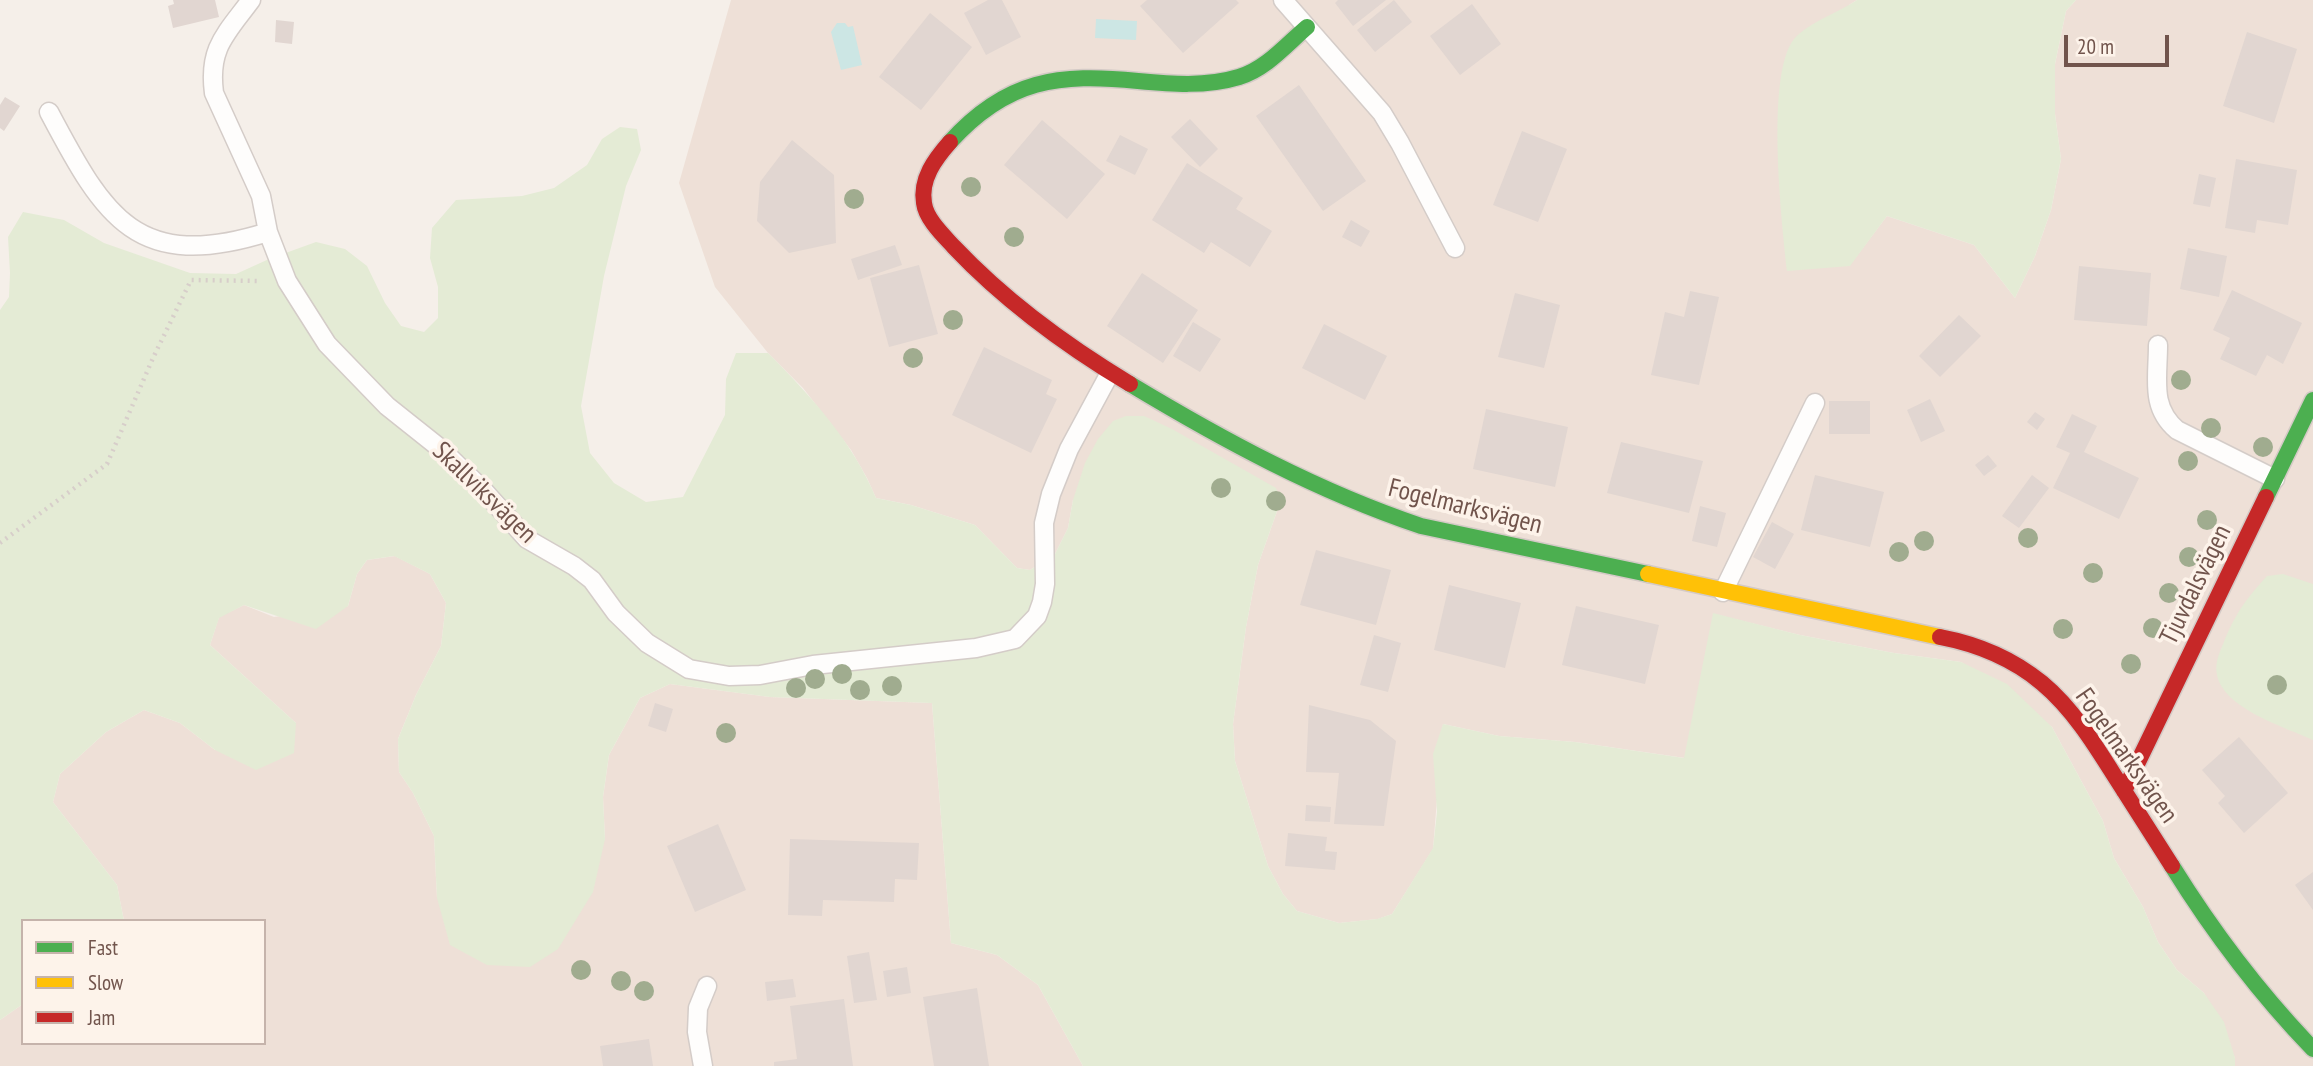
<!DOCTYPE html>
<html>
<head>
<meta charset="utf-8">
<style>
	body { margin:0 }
	#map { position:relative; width:2313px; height:1066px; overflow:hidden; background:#f5efe9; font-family:"PT Sans Narrow",sans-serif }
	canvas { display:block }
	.legend { position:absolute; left:21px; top:919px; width:245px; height:126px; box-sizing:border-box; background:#fdf3ea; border:2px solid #c5b3ab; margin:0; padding:9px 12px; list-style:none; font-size:21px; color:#71544c }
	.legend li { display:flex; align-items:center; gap:14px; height:35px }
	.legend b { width:35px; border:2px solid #c5b3ab }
	.scale { position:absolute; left:2064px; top:35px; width:105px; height:32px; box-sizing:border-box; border:4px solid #71544c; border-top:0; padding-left:9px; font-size:21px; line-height:24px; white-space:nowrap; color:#71544c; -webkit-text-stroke:5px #fdf3ea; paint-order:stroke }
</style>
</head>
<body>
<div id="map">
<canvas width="2313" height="1066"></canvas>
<ul class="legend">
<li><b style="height:9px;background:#4caf50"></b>Fast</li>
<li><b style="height:9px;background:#ffc107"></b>Slow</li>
<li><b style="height:9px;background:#c62828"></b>Jam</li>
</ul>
<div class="scale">20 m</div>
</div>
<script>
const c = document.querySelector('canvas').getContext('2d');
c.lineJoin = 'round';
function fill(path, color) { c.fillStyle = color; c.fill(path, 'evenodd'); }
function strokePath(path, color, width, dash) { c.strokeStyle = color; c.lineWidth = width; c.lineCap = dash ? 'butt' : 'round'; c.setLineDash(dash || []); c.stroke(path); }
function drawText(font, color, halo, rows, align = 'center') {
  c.font = font + ' "PT Sans Narrow",sans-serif'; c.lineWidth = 7; c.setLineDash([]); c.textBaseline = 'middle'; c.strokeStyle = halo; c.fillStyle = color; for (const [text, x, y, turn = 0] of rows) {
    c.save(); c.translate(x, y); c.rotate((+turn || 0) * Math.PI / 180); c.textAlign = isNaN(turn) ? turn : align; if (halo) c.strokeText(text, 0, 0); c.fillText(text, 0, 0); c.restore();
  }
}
fill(new Path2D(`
	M731 0H1857L1849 5V266L1887 216 1974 245 2015 298 2035 256 2051 210 2061 159 2055 114V64L2066 11 2076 0H2313V1066H2235V1058L2204 993 2177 970 2158 942 2143 907 2114 858 2103 821 2052 727 1961 662 1894 653 1800 635 1714 614 1685 758 1575 742 1499 736 1443 724 1433 849 1392 914 1378 919 1339 923 1297 911 1283 894 1268 866 1235 761 1233 724 1246 627 1258 565 1281 500H1073L1068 528 1055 554 1030 570 1017 568 975 525 911 505 876 498 867 478 851 450 803 388 768 353 715 287 679 183Z
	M395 556 430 574 446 603 441 646 416 695 398 739 399 772 413 793 434 836 437 898 605 839 603 797 609 755 640 698 670 684 770 697 932 703 951 943 997 955 1038 985 1083 1066H0V1020L23 1004V1043H264V921H124L117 885 53 802 60 774 106 732 144 710 180 723 215 750 296 723 210 645 219 617 244 605 274 617 348 606 357 574 367 560Z`), '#eee0d7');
fill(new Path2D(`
	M1857 0H2076L2066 11 2055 64V114L2061 159 2051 210 2035 256 2015 298 1974 245 1887 216 1850 266 1787 271C1782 225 1765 75 1794 39 1808 23 1839 12 1857 0Z
	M620 127 637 129 641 150 626 186 604 276 581 406 590 453 614 483 646 502 683 497 725 415 726 379 736 353H768C811 396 853 442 876 498L911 505 975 525 1017 568 1030 570 1055 554 1068 528 1073 500 1085 463 1098 439 1113 421 1126 416H1144L1172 429 1276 488 1281 500 1258 565 1246 627 1233 724 1235 761 1268 866 1283 894 1297 911 1339 923 1377 919 1392 914 1433 848 1437 812 1433 754 1443 724 1499 736 1575 742 1684 758 1713 613 1800 635 1894 653 1961 662 2007 684 2052 727 2103 821 2114 858 2143 907 2158 942 2177 970 2204 993 2224 1022 2235 1058V1066H1083L1038 985 997 955 951 943 932 703 770 697 670 684 640 698 609 755 603 797 605 839 593 892 558 949 530 967 487 965 450 945 437 898 434 836 413 793 399 772 398 739 416 695 441 646 446 603 430 574 394 556 367 560 357 574 348 606 316 629 244 605 219 618 210 645 296 723 294 753 256 770 215 750 180 723 144 710 106 732 60 774 53 802 117 885 124 921H23V1004L0 1020V310L9 297 10 273 8 237 23 212 64 220 104 243 190 273 236 274 269 259 316 242 345 249 367 266 385 303 401 326 424 332 438 318V287L430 258 432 228 456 200 522 196 554 188 587 165 602 139Z
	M2283 574 2313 584V740C2285 727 2224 709 2217 675 2214 662 2221 650 2225 639 2237 611 2247 598 2267 576Z`), '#e4ebd5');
fill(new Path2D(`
	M1096 19 1137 21 1136 40 1095 38Z
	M837 23H845L848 27 853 26 862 65 841 70 831 32Z`), '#cce6e4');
fill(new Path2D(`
	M173 0H215L219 17 173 28 168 6 174 4Z
	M988 0H1002L1021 37 986 55 964 13Z
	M1147 0H1236L1239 3 1183 53 1140 6Z
	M1338 0H1386L1353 26 1335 3Z
	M1394 0 1412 22 1375 52 1357 30Z
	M1472 4 1501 44 1460 75 1430 36Z
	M930 13 972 47 921 110 879 77Z
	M276 20 294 22 292 44 275 42Z
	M2247 32 2297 49 2274 123 2223 106Z
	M1299 85 1366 181 1323 211 1256 116Z
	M5 97 20 106 4 131 0 128V105Z
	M1190 119 1218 149 1200 167 1171 137Z
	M1042 120 1105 174 1067 219 1004 165Z
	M1522 131 1567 149 1538 222 1493 205Z
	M1120 135 1148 149 1135 175 1106 161Z
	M792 140 834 175 836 243 789 253 757 221 760 182Z
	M2236 159 2297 170 2288 225 2257 220 2255 233 2225 228Z
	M1187 163 1243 198 1236 209 1272 231 1250 267 1211 242 1204 253 1152 220Z
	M2199 174 2216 178 2210 207 2193 204Z
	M1351 220 1370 231 1361 247 1342 237Z
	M895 245 902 265 858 280 851 259Z
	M2188 248 2227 256 2219 297 2180 289Z
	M919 265 938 334 889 347 870 278Z
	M2079 266 2151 273 2147 326 2074 320Z
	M1142 273 1198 310 1163 363 1107 326Z
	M2232 290 2302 323 2283 364 2267 355 2256 376 2220 359 2230 338 2213 330Z
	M1690 291 1719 297 1699 385 1651 375 1665 312 1684 317Z
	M1515 293 1560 305 1544 368 1498 357Z
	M1959 315 1981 336 1940 377 1919 356Z
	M1193 322 1221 339 1200 372 1173 356Z
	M1324 324 1387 356 1365 400 1302 368Z
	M984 347 1052 380 1046 394 1057 399 1031 453 952 415Z
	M1930 399 1945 431 1921 442 1907 410Z
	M1829 401H1870V434H1829Z
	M1486 409 1568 427 1555 487 1473 469Z
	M2035 412 2045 419 2037 430 2027 422Z
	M2072 414 2097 426 2084 452 2139 478 2119 519 2053 488 2070 453 2056 447Z
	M1621 442 1703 461 1689 513 1607 493Z
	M1988 455 1997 466 1984 476 1975 465Z
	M1815 475 1884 492 1870 547 1801 530Z
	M2032 475 2049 488 2019 528 2002 516Z
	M1700 506 1726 513 1717 547 1692 541Z
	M1772 522 1794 534 1775 569 1753 557Z
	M1316 550 1391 570 1376 625 1300 605Z
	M1449 585 1521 603 1505 668 1434 650Z
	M1576 606 1659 625 1645 684 1562 665Z
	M1374 635 1401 643 1388 692 1360 685Z
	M655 703 673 709 666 732 648 726Z
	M1309 705 1370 720 1396 741 1384 826 1334 824 1339 773 1306 772Z
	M2239 737 2288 793 2244 833 2218 803 2225 796 2202 770Z
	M1306 805 1331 807 1330 822 1305 821Z
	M718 824 746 890 695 912 667 846Z
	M1288 833 1327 837 1325 851 1337 852 1335 870 1285 866Z
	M790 839 919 843 917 880 895 879 894 902 823 900 822 916 788 915Z
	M2313 872V910L2295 885Z
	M869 952 877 1000 854 1003 847 956Z
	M907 967 911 993 887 997 883 971Z
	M793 979 796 997 767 1001 765 982Z
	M977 988 989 1066H934L923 997Z
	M844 999 853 1066H774V1062L797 1059 790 1006Z
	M649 1039 653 1066H603L600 1046Z`), '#e1d6d1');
const lane = new Path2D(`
	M251 0C226 34 208 48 214 93L261 196 268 232 287 281 327 344 387 406 441 449 484 491 527 539 574 566 592 580 616 613 647 643 689 669 729 676 760 675 813 665 976 648 1015 639 1037 616 1042 602 1045 584 1044 523 1051 494 1069 449 1110 373
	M1283 0 1382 113 1400 143 1455 248
	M49 112C105 218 137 273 268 232
	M2158 345C2158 379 2150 407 2177 430L2275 479
	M1723 592 1815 403
	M703 1066 697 1032 698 1008 707 986`);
const fast = new Path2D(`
	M950 142C1007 79 1059 73 1138 81 1171 84 1206 87 1239 77 1266 69 1286 45 1307 27
	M1130 384C1223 440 1317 491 1421 526L1648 574
	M2266 497 2313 400
	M2172 866C2213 932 2259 993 2313 1049`);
const slow = new Path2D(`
	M1648 574 1940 637`);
const jam = new Path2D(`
	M950 142C935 159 920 179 924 203 926 219 943 235 954 247 1006 302 1065 345 1130 384
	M1940 637C1977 644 2013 659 2042 683 2072 708 2094 743 2114 775 2134 806 2153 836 2172 866
	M2124 791 2266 497`);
strokePath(lane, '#d4ccc8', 21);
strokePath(fast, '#d4cac6', 19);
strokePath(slow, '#d4cac6', 19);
strokePath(jam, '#d4cac6', 19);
strokePath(new Path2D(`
	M0 543 107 464 153 358 191 280 260 281`), '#d7ceca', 4.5, [2, 5]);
strokePath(lane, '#fefdfc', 18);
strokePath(fast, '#4caf50', 16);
strokePath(slow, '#ffc107', 16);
strokePath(jam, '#c62828', 16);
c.fillStyle = '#a0ac8f';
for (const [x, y] of [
	[971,187],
	[854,199],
	[1014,237],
	[953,320],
	[913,358],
	[2181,380],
	[2211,428],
	[2263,447],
	[2188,461],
	[1221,488],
	[1276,501],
	[2207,520],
	[2028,538],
	[1924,541],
	[1899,552],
	[2189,557],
	[2093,573],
	[2169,593],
	[2153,628],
	[2063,629],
	[2131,664],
	[842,674],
	[815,679],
	[2277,685],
	[892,686],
	[796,688],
	[860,690],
	[726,733],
	[581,970],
	[621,981],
	[644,991]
]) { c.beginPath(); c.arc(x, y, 10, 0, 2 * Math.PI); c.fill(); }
drawText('26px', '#71544c', '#fdf3ea', [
	["Skallviksvägen",484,493,44],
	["Fogelmarksvägen",1465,507,14],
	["Tjuvdalsvägen",2196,585,-64],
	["Fogelmarksvägen",2126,756,55]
]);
</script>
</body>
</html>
